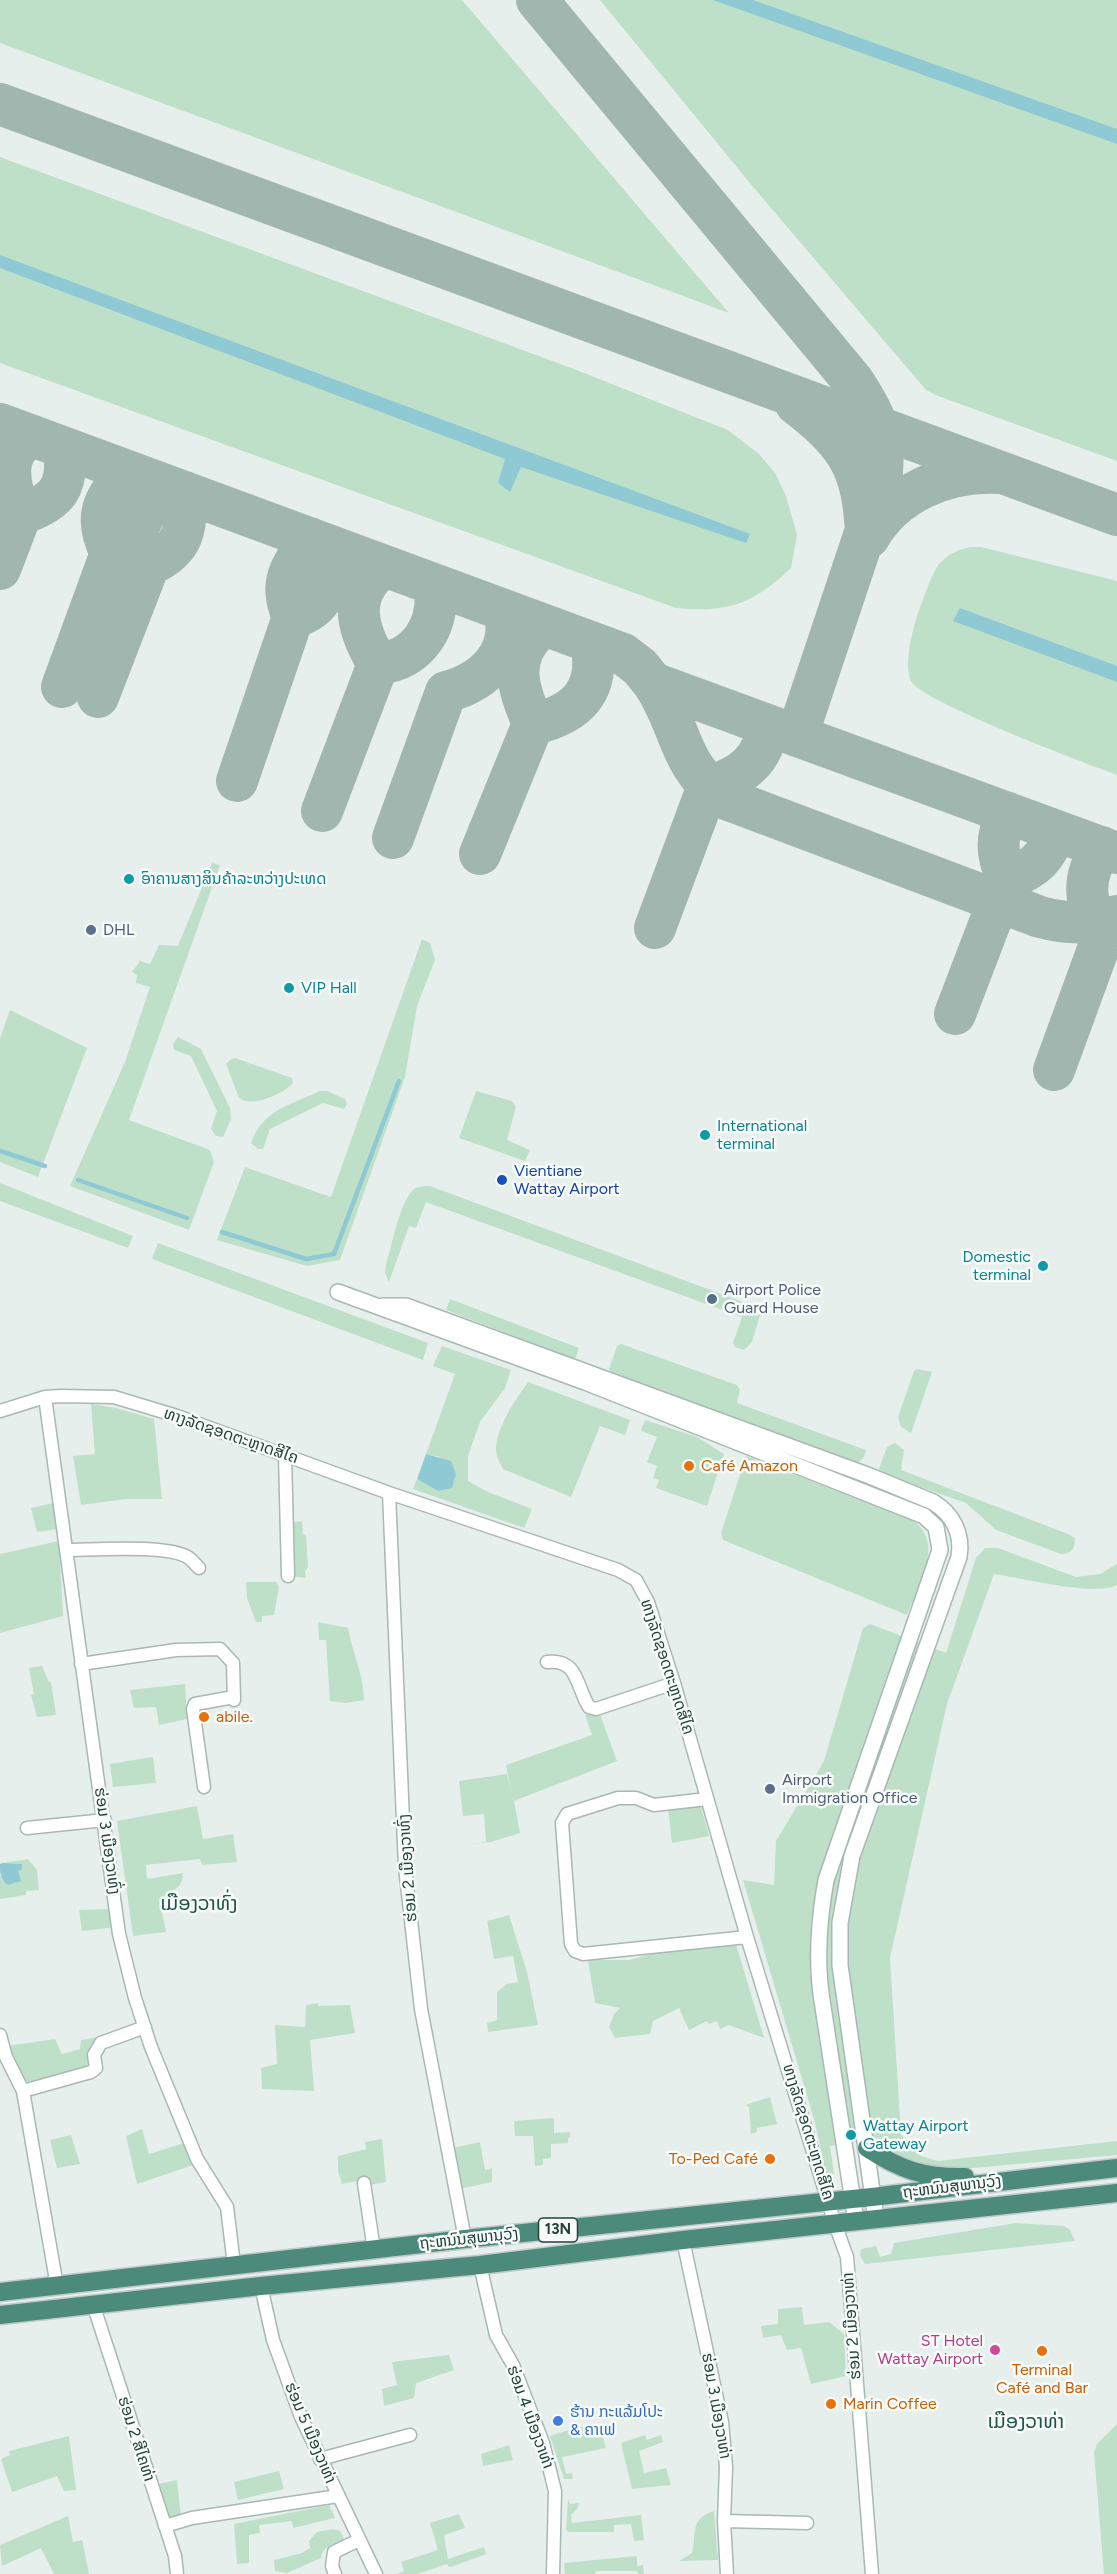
<!DOCTYPE html>
<html>
<head>
<meta charset="utf-8">
<style>
	body { margin:0 }
	canvas { display:block; background:#e6efeb }
</style>
</head>
<body>
<canvas width="1117" height="2574"></canvas>
<script>
const c = document.querySelector('canvas').getContext('2d');
c.lineJoin = 'round';
function fill(path, color) { c.fillStyle = color; c.fill(path, 'evenodd'); }
function strokePath(path, color, width, dash) { c.strokeStyle = color; c.lineWidth = width; c.lineCap = dash ? 'butt' : 'round'; c.setLineDash(dash || []); c.stroke(path); }
function drawText(font, color, halo, rows, align = 'center') {
  c.font = font + ' Figtree,"Noto Sans Lao",sans-serif'; c.lineWidth = 5; c.setLineDash([]); c.textBaseline = 'middle'; c.strokeStyle = halo; c.fillStyle = color; for (const [text, x, y, turn = 0] of rows) {
    c.save(); c.translate(x, y); c.rotate((+turn || 0) * Math.PI / 180); c.textAlign = isNaN(turn) ? turn : align; if (halo) c.strokeText(text, 0, 0); c.fillText(text, 0, 0); c.restore();
  }
}
fill(new Path2D(`
	M0 0H462L729 313 0 43Z
	M600 0H1117V461L938 396 926 390 754 188Z
	M0 157 574 369 728 430 759 454 775 473 786 496 797 535 791 568C753 604 728 613 676 608L0 363Z
	M970 547H981L1117 581V775C1087 764 920 701 911 681 903 664 914 622 921 605 933 576 934 555 970 547Z
	M212 863 220 865 129 1120 210 1150 214 1162 189 1230 70 1186 125 1062 150 987 136 983 137 975 132 972 140 961 150 964 159 945 178 946Z
	M422 939 430 943 435 960 417 1006 405 1077 340 1260 307 1266 217 1240 245 1167 331 1197Z
	M10 1010 87 1048 38 1177 0 1162V1038Z
	M178 1037 201 1049 230 1108 231 1119 223 1137 216 1136 211 1129 217 1111 191 1056 174 1050 173 1044Z
	M235 1058 292 1078 293 1083C283 1094 252 1108 239 1098L226 1064 231 1059Z
	M320 1091H327L345 1099 347 1104 344 1109 323 1103 270 1129 263 1149H258L251 1143C263 1109 291 1105 320 1091Z
	M476 1091 512 1101 516 1107 507 1140 530 1150 525 1161 459 1138Z
	M0 1183 133 1236 128 1248 0 1201Z
	M430 1186 759 1308 761 1312 752 1342 744 1350 735 1347 733 1343 742 1317 426 1202 416 1228 409 1226 389 1282 385 1272 386 1264C392 1246 399 1205 412 1191 417 1186 423 1186 430 1186Z
	M158 1243 428 1343 423 1360 152 1259Z
	M450 1299 579 1348 575 1359 446 1310Z
	M621 1344 737 1385 740 1390 737 1403 866 1450C864 1458 862 1462 854 1463L612 1374 609 1369 617 1346Z
	M442 1346 511 1370 505 1388 480 1422 468 1456V1481L488 1492 532 1509 524 1528 413 1489 417 1479 438 1491 440 1457 426 1454 455 1374 433 1366Z
	M917 1369 932 1372 911 1433 901 1427 898 1417 914 1371Z
	M528 1382 630 1420 625 1435 600 1426 571 1497 503 1469C501 1465 498 1460 497 1456 491 1434 516 1399 528 1382Z
	M91 1404 116 1408 154 1419 162 1499H126L81 1505 73 1456 95 1454Z
	M645 1420 697 1437 724 1454 707 1506 656 1488 659 1480 653 1478 657 1466 647 1462 657 1437 641 1431Z
	M895 1443 904 1450 901 1470 1068 1534 1075 1538C1075 1548 1072 1554 1061 1554L996 1530 966 1503 878 1472 887 1447Z
	M746 1456 914 1521C945 1545 918 1586 907 1615L723 1540 721 1533Z
	M53 1503 57 1529 37 1532 31 1508Z
	M302 1521 303 1534 306 1535 308 1567 305 1571 306 1578 291 1576 290 1523Z
	M59 1541 63 1616 0 1633V1554Z
	M985 1548H998L1076 1577 1100 1574 1117 1564V1585C1096 1597 1021 1578 994 1574L947 1704 890 1958 901 2135 921 2156 938 2161 1117 2141V2155L951 2170 915 2162 877 2144 874 2139 830 2146 834 2174 827 2176 814 2119 743 1880 774 1885 776 1841 824 1761 863 1628 870 1624 946 1653 976 1558Z
	M246 1582H276L279 1587 274 1615 262 1616V1622H256L247 1598Z
	M318 1622 348 1628C353 1655 363 1672 364 1700L346 1703 330 1701 326 1640H319Z
	M42 1666 49 1682H51L56 1715 37 1717 31 1695 34 1694 29 1668Z
	M185 1684 187 1719 159 1725 156 1707 134 1708 130 1690Z
	M599 1712 617 1761 514 1801 520 1833 491 1842 467 1845 486 1842 484 1814 463 1816 459 1781 507 1774 512 1795 506 1765 592 1735 585 1715Z
	M153 1757 156 1783 113 1787 110 1764Z
	M699 1799 709 1836 672 1843 667 1800Z
	M197 1806 203 1839 233 1834 237 1862 202 1865 200 1859 146 1865 147 1879 183 1873C183 1885 177 1890 166 1893L168 1910 162 1912 166 1932 133 1936 117 1821Z
	M28 1859 37 1870 39 1890 26 1891V1895L0 1899V1875L3 1882 18 1871 22 1864 3 1863Z
	M112 1909 116 1927 82 1931 79 1910Z
	M509 1915 527 1972 538 2025 488 2032 487 2023 497 2020V1992L507 1984 518 1982 513 1956 494 1959 487 1921Z
	M735 1941 764 2038 729 2025 720 2029 717 2021 709 2024 707 2021 689 2030 679 2008 653 2021 650 2034 615 2038 609 2027 614 2014 620 2008 595 2003 588 1960H629L668 1950Z
	M318 2003V2006L350 2005 355 2033 310 2040 314 2091 262 2089 261 2068 277 2064 275 2025 305 2027 306 2005Z
	M98 2037 86 2068 27 2082 26 2080 20 2081 7 2046 55 2039 62 2054 80 2049 81 2040Z
	M770 2097 777 2124 757 2128V2132L751 2134 749 2107 745 2105Z
	M554 2118V2133L570 2132V2138H568V2143L551 2144V2158L543 2159V2165L535 2166 533 2136H515L514 2121Z
	M142 2129 149 2154 187 2142 196 2164 137 2184 126 2136Z
	M71 2135 80 2164 57 2168 50 2140Z
	M382 2139 386 2182 359 2187 357 2181 342 2184 338 2171V2156L366 2149 365 2142Z
	M480 2142 485 2170 492 2168V2182L459 2189 449 2149Z
	M1016 2223 1064 2226 1070 2230 1075 2241 865 2264 860 2256 861 2249 876 2246 880 2257 891 2254 894 2243Z
	M802 2307 804 2325 829 2322 844 2334 846 2376 811 2384 801 2348 787 2350 781 2335 763 2338 761 2326 778 2324V2309Z
	M449 2355 454 2370 416 2383 414 2398 384 2406 382 2389 397 2385 392 2362Z
	M1117 2424V2574H1104L1094 2452 1097 2444Z
	M599 2425 606 2448 562 2457 566 2474 572 2473 573 2479H564L550 2436 575 2428Z
	M645 2435 647 2440 661 2435 663 2442 639 2451 644 2473 666 2468 671 2485 632 2489 621 2443Z
	M69 2436 76 2490 64 2491 57 2476 12 2492 1 2459 10 2455 9 2451Z
	M509 2445 513 2460 483 2466 481 2454Z
	M279 2471 284 2489 238 2500 234 2482Z
	M177 2480 181 2517 167 2522 154 2485Z
	M568 2499 570 2504 579 2503 577 2509 571 2515 572 2523 641 2515 644 2540 634 2541 631 2524 614 2525V2532H569L566 2530Z
	M329 2505 335 2518 293 2528 292 2521 259 2525 260 2533 249 2535V2563L237 2564 234 2524Z
	M714 2511 718 2560 679 2561 692 2553C697 2533 689 2519 714 2511Z
	M459 2514 465 2528 444 2535 448 2559 484 2547 486 2554 454 2566 449 2567 447 2564 417 2574H397L404 2571 401 2562 438 2550 430 2523Z
	M68 2516 73 2542 82 2540 89 2574H54L41 2548 2 2566 0 2545Z
	M333 2529 340 2531 344 2539C335 2544 322 2546 321 2558L287 2573 275 2571 274 2560 302 2553 310 2548 309 2541 317 2532Z
	M637 2556V2566L643 2565 644 2574H638L637 2571H596L595 2574H565L564 2563Z`), '#bfe0c8');
fill(new Path2D(`
	M713 0H753L1117 129V144Z
	M0 255 750 534 746 543 521 467 510 492 498 483 505 459 0 268Z
	M960 608 1117 666V682L953 621Z
	M426 1454 451 1461 456 1474 452 1488 438 1491 417 1479Z
	M3 1863 22 1864V1869L18 1871 21 1881 8 1885C0 1880 0 1873 0 1864Z`), '#8ec9d4');
strokePath(new Path2D(`
	M0 1151 45 1166
	M78 1180 187 1218
	M222 1232 306 1259 334 1254 399 1081`), '#8ec9d4', 4.5);
strokePath(new Path2D(`
	M537 0 853 381C878 418 888 443 880 488L797 736
	M0 104 1117 515
	M796 404C841 438 862 464 865 521
	M0 424 623 654 640 667 653 683 1117 853
	M21 514C9 486 0 452 33 436
	M869 537C895 492 947 471 997 473
	M111 553C93 518 102 498 129 472
	M0 569 21 514C58 502 69 487 64 448
	M293 617C277 582 292 567 310 538
	M378 664C357 630 346 594 384 566
	M653 683C682 725 677 766 724 798L1040 917C1067 924 1090 925 1117 916
	M62 687 111 553 134 535 147 510 149 490 145 478
	M98 697 149 565C184 550 188 528 185 492
	M533 724C519 689 507 661 537 631
	M237 781 293 617C325 610 336 577 333 547
	M322 811 378 664C420 659 440 625 435 585
	M393 838 446 692C484 682 516 653 504 610
	M1102 847C1082 876 1082 905 1104 933
	M480 854 533 724C578 714 601 690 591 642
	M1007 878C996 854 995 837 1008 813
	M655 928 708 786C741 778 764 760 768 725
	M955 1014 1007 878C1033 871 1049 857 1054 830
	M1054 1070 1104 933 1117 930`), '#a2b6b0', 42);
const minor = new Path2D(`
	M45 1397 119 1934 135 1998 151 2047 197 2159 227 2207 234 2265
	M0 1411 45 1397 61 1396 114 1397 177 1416 389 1493 618 1570 636 1580 648 1602 674 1683 747 1937 835 2224 847 2257 872 2574
	M285 1455 288 1576
	M389 1493 405 1867 421 2009 465 2239
	M66 1550C92 1550 169 1544 189 1558 192 1560 196 1565 199 1568
	M547 1662C578 1658 576 1686 589 1707L596 1709 674 1683
	M81 1664 176 1650 220 1649 233 1663 234 1700
	M204 1787 193 1709 195 1704 234 1697
	M707 1799 654 1805 636 1798H618L567 1814 562 1823 571 1944 575 1951 583 1954 747 1937
	M27 1828 105 1820
	M0 2035 6 2057 23 2091 57 2286
	M23 2091 91 2072 96 2068 94 2055 101 2043 145 2027
	M364 2183 374 2250
	M683 2240 722 2422 726 2467 724 2521 727 2574
	M480 2265 496 2335 513 2365 543 2443 555 2491 553 2574
	M261 2286 273 2340 301 2417 376 2574
	M93 2304 175 2556 177 2574
	M320 2459 410 2435
	M724 2521 807 2523
	M165 2526 192 2518 338 2496
	M335 2574 332 2566 334 2552 359 2540`);
const tertiary = new Path2D(`
	M338 1292 585 1382 924 1516 936 1527 940 1550 826 1880C819 1919 816 1955 821 1994L856 2221
	M383 1306H406L870 1476 933 1502C953 1514 963 1534 959 1557L852 1856 840 1923V1965L876 2219`);
const trunk = new Path2D(`
	M867 2148C901 2170 924 2178 965 2177
	M0 2292 465 2239 872 2197 1117 2168
	M0 2315 261 2286 480 2265 683 2240 1117 2193`);
strokePath(minor, '#a8b8b2', 15);
strokePath(tertiary, '#a8b8b2', 18);
strokePath(trunk, '#c2cac8', 21);
strokePath(minor, '#fff', 12);
strokePath(tertiary, '#fff', 15);
strokePath(trunk, '#4c8a7c', 18);
for (const [x, y, r, color] of [
	[129,879,6,"#0f9aa8"],
	[91,930,6,"#5c6f8a"],
	[289,988,6,"#0f9aa8"],
	[705,1135,6,"#0f9aa8"],
	[502,1180,6,"#1a4fb4"],
	[1043,1266,6,"#0f9aa8"],
	[712,1299,6,"#5c6f8a"],
	[689,1466,6,"#e8710a"],
	[204,1717,6,"#e8710a"],
	[770,1789,6,"#5c6f8a"],
	[851,2135,6,"#0f9aa8"],
	[770,2159,6,"#e8710a"],
	[995,2350,6,"#d1479c"],
	[1042,2351,6,"#e8710a"],
	[831,2404,6,"#e8710a"],
	[558,2421,6,"#3f7fe0"]
]) { const dot = new Path2D(); dot.arc(x, y, r, 0, 2 * Math.PI); c.fillStyle = color; c.fill(dot); strokePath(dot, '#f7fbf9', 2); }
for (const [x, y, w] of [
	[558,2230,39]
]) { const box = new Path2D(); box.roundRect(x - w / 2, y - 12, w, 24, 4.5); c.fillStyle = '#f7fbf9'; c.fill(box); strokePath(box, '#24423a', 1.5); }
drawText('bold 15px', '#24423a', null, [
	["13N",558,2230]
]);
drawText('16px', '#0d838f', '#f7fbf9', [
	["ົອາຄານສາງສິນຄ້າລະຫວ່າງປະເທດ",141,879],
	["VIP Hall",301,988],
	["International",717,1126],
	["terminal",717,1144],
	["Domestic",1031,1257,"right"],
	["terminal",1031,1275,"right"],
	["Wattay Airport",863,2126],
	["Gateway",863,2144]
], 'left');
drawText('16px', '#4e5e75', '#f7fbf9', [
	["DHL",103,930],
	["Airport Police",724,1290],
	["Guard House",724,1308],
	["Airport",782,1780],
	["Immigration Office",782,1798]
], 'left');
drawText('16px', '#164399', '#f7fbf9', [
	["Vientiane",514,1171],
	["Wattay Airport",514,1189]
], 'left');
drawText('16px', '#24423a', '#f7fbf9', [
	["ທາງລັດຊອດຕະຫຼາດສີໄຄ",231,1436,19],
	["ທາງລັດຊອດຕະຫຼາດສີໄຄ",667,1667,72],
	["ຮ່ອມ 3 ເມືອງວາທົ່ງ",107,1841,82],
	["ຮ່ອມ 2 ເມືອງວາທົ່ງ",408,1868,-94],
	["ທາງລັດຊອດຕະຫຼາດສີໄຄ",808,2132,73],
	["ຖະຫນົນສຸພານຸວົງ",952,2187,-7],
	["ຖະຫນົນສຸພານຸວົງ",469,2239,-6],
	["ຮ່ອມ 2 ເມືອງວາທ່າ",852,2326,-94],
	["ຮ່ອມ 3 ເມືອງວາທ່າ",716,2406,80],
	["ຮ່ອມ 4 ເມືອງວາທ່າ",530,2417,70],
	["ຮ່ອມ 5 ເມືອງວາທ່າ",310,2433,67],
	["ຮ່ອມ 2 ສີໄຄທ່າ",136,2439,72]
]);
drawText('16px', '#c56008', '#f7fbf9', [
	["Café Amazon",701,1466],
	["abile.",216,1717],
	["To-Ped Café",758,2159,"right"],
	["Terminal",1042,2370,"center"],
	["Café and Bar",1042,2388,"center"],
	["Marin Coffee",843,2404]
], 'left');
drawText('16px', '#b23c85', '#f7fbf9', [
	["ST Hotel",983,2341],
	["Wattay Airport",983,2359]
], 'right');
drawText('16px', '#366cbe', '#f7fbf9', [
	["ຮ້ານ ກະແລ້ມໂປະ",570,2412],
	["& ຄາເຟ",570,2430]
], 'left');
drawText('20px', '#1f5548', '#f7fbf9', [
	["ເມືອງວາທົ່ງ",199,1904],
	["ເມືອງວາທ່າ",1026,2422]
]);
</script>
</body>
</html>
